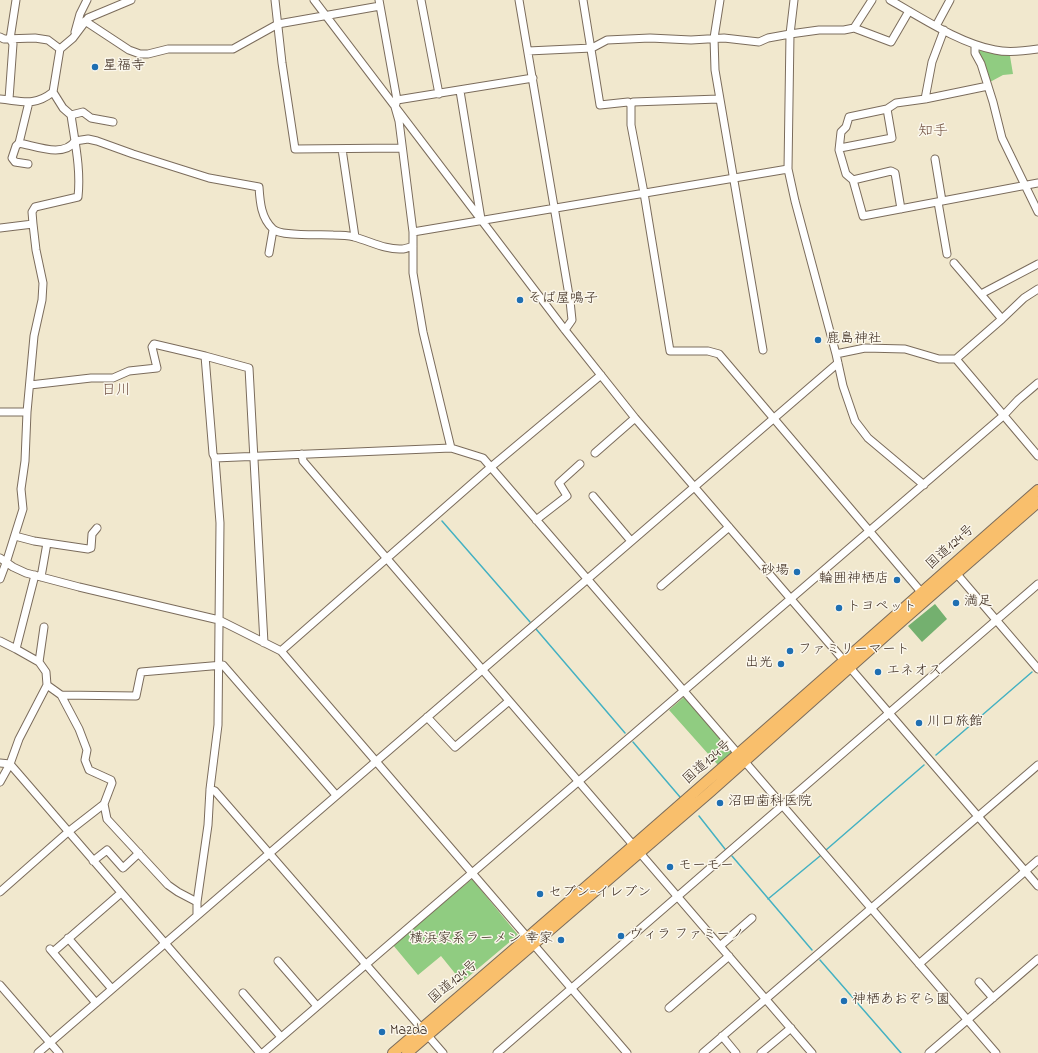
<!DOCTYPE html>
<html>
<head>
<meta charset="utf-8">
<style>
	body { margin:0 }
	canvas { display:block; background:#f1e8ce }
</style>
</head>
<body>
<canvas width="1038" height="1053"></canvas>
<script>
const c = document.querySelector('canvas').getContext('2d');
c.lineJoin = 'round';
function fill(path, color) { c.fillStyle = color; c.fill(path, 'evenodd'); }
function strokePath(path, color, width, dash) { c.strokeStyle = color; c.lineWidth = width; c.lineCap = dash ? 'butt' : 'round'; c.setLineDash(dash || []); c.stroke(path); }
function drawText(font, color, halo, rows, align = 'center') {
  c.font = font + ' "Indie Flower","Klee One",sans-serif'; c.lineWidth = 3; c.setLineDash([]); c.textBaseline = 'middle'; c.strokeStyle = halo; c.fillStyle = color; for (const [text, x, y, turn = 0] of rows) {
    c.save(); c.translate(x, y); c.rotate((+turn || 0) * Math.PI / 180); c.textAlign = isNaN(turn) ? turn : align; if (halo) c.strokeText(text, 0, 0); c.fillText(text, 0, 0); c.restore();
  }
}
fill(new Path2D(`
	M980 50 996 54 1010 56 1013 74 1003 75 990 82 977 52Z
	M684 697 733 752 718 765 669 710Z
	M472 879 518 935 462 982 441 956 418 975 393 945Z`), '#90cc81');
fill(new Path2D(`
	M935 604 947 619 922 642 908 626Z`), '#74b06f');
strokePath(new Path2D(`
	M442 521 530 622
	M536 629 625 733
	M633 742 680 797
	M936 755 1032 672
	M699 816 725 849
	M826 850 924 765
	M732 856 812 950
	M768 899 820 856
	M820 960 901 1053`), '#44b1c2', 1.5);
const minor = new Path2D(`
	M275 0 282 63 295 149 402 148
	M314 0 565 330 635 418 1038 886
	M379 0 397 100 395 107 399 121 413 232V273L423 332 451 448
	M421 0 439 94
	M519 0 570 301 572 320 565 330
	M583 0 600 105 628 102 631 105
	M720 0 714 38 715 70 763 350
	M794 0 790 34 788 169 795 201 836 354 843 386 855 421 868 438 924 485
	M890 0C922 18 959 43 995 50 1008 53 1025 51 1038 49
	M85 21 129 50 140 54H148L168 49H233L278 24 380 6
	M936 26 950 0
	M854 28 891 42 909 11
	M75 32 80 14 87 0
	M0 37 4 39 35 38 48 40 60 49
	M975 45V53L981 64 993 102 1002 138 1038 212
	M528 51 592 48 607 40 650 38 691 40 724 38 759 42 768 38 790 34 819 30H844L854 28 872 0
	M988 86 925 99 896 103 887 109 849 117 846 127 841 132 839 150 846 174 853 180 863 216 1038 183
	M460 91 481 219
	M53 92 63 108 71 115
	M0 99C22 101 34 107 53 92L60 49 73 38 88 18 131 0
	M9 99 13 44 10 39 16 0
	M719 99 633 102 631 105V125L644 193 670 351H708L719 354 922 593
	M925 99 932 62 944 30
	M397 100 533 78
	M19 143 29 102
	M840 148 892 138 887 109
	M342 149 355 237
	M935 159 942 201
	M28 164 15 162 12 158 16 146 19 143C36 146 64 158 75 141L88 139 97 141 133 154 209 178 259 187C260 202 261 218 273 229 281 237 321 234 333 235 340 235 347 235 354 237 370 241 385 250 402 249 405 249 410 247 413 246
	M853 180 891 171 895 173 901 209
	M938 202 947 254
	M0 228 33 224 32 212 35 207 78 197C81 169 75 143 71 115L83 112 91 118 113 122
	M413 232 788 169
	M269 253 273 230
	M954 263 1002 319
	M981 294 1038 264
	M836 354 865 348 905 349 939 359H956L1002 319 1024 298 1038 289
	M956 359 1038 456
	M30 385 91 378H113L129 371 157 368 152 347 154 344 205 356
	M0 412H27
	M595 453 635 418
	M302 454 303 461 812 1053
	M215 458 213 454 205 356 249 368 264 643
	M593 496 631 541
	M536 520 567 496 559 483 580 464
	M15 536 34 541 88 549 91 548 92 534 97 528
	M0 558 13 567 26 573 79 587 219 620 281 651 627 1053
	M956 573 1038 669
	M41 577 47 543
	M0 579 6 563 23 509 21 489 25 461 27 412 34 336 42 300 43 283 36 250 33 224
	M661 586 729 527
	M0 641 16 649 39 662 46 672 47 685 19 739 10 764 0 782
	M16 649 35 575
	M281 651 491 467 601 375
	M39 662 44 627
	M47 685 61 695 136 696 141 672 223 665 336 795
	M61 695 79 729 87 750 85 760 89 770 111 780 112 783 104 804 107 819 168 885 178 892 197 902
	M427 717 455 747 509 701
	M0 763 10 764 260 1053
	M210 789 215 791 443 1053
	M93 861 107 850 123 868 139 853
	M0 892 68 832 104 804
	M197 915V902L208 825 210 789 218 725 220 523 215 458 451 448 483 458 996 1053
	M68 938 112 989
	M720 946 752 918
	M50 949 96 1003
	M53 952 121 893
	M278 961 317 1006
	M919 964 1038 860
	M979 982 993 998
	M0 985 59 1053
	M243 993 281 1037
	M669 1008 729 956
	M722 1036 736 1053
	M38 1053 838 363
	M263 1053 1003 416 1018 400 1038 383
	M497 1053 1038 584
	M703 1053 1038 765
	M761 1053 791 1028
	M929 1053 1038 959`);
const highway = new Path2D(`
	M393 1053C611 868 824 678 1038 490
	M407 1053 710 792 903 620 1038 502`);
strokePath(minor, '#7b6c5c', 9);
strokePath(highway, '#7b6c5c', 12);
strokePath(minor, '#fff', 7);
strokePath(highway, '#f9bf6c', 10);
for (const [x, y, r, color] of [
	[95,67,4,"#1f6fb2"],
	[520,300,4,"#1f6fb2"],
	[818,340,4,"#1f6fb2"],
	[797,572,4,"#1f6fb2"],
	[897,580,4,"#1f6fb2"],
	[956,603,4,"#1f6fb2"],
	[839,608,4,"#1f6fb2"],
	[790,651,4,"#1f6fb2"],
	[781,664,4,"#1f6fb2"],
	[878,672,4,"#1f6fb2"],
	[919,723,4,"#1f6fb2"],
	[720,803,4,"#1f6fb2"],
	[670,867,4,"#1f6fb2"],
	[540,894,4,"#1f6fb2"],
	[621,936,4,"#1f6fb2"],
	[561,940,4,"#1f6fb2"],
	[844,1001,4,"#1f6fb2"],
	[382,1032,4,"#1f6fb2"]
]) { const dot = new Path2D(); dot.arc(x, y, r, 0, 2 * Math.PI); c.fillStyle = color; c.fill(dot); strokePath(dot, '#fbf7ec', 1.5); }
drawText('14px', '#3b2a1e', '#fbf7ec', [
	["星福寺",103,67],
	["そば屋鳴子",528,300],
	["鹿島神社",826,340],
	["砂場",789,572,"right"],
	["輪囲神栖店",889,580,"right"],
	["満足",964,603],
	["トヨペット",847,608],
	["ファミリーマート",798,651],
	["出光",773,664,"right"],
	["エネオス",886,672],
	["川口旅館",927,723],
	["沼田歯科医院",728,803],
	["モーモー",678,867],
	["セブン-イレブン",548,894],
	["ヴィラ ファミーノ",629,936],
	["横浜家系ラーメン 幸家",553,940,"right"],
	["神栖あおぞら園",852,1001],
	["Mazda",390,1032]
], 'left');
drawText('14px', '#3b2a1e', '#fbf7ec', [
	["国道124号",951,548,-42],
	["国道124号",708,763,-41],
	["国道124号",454,983,-40]
]);
drawText('15px', '#755647', '#fbf7ec', [
	["知手",933,133],
	["日川",116,392]
]);
</script>
</body>
</html>
